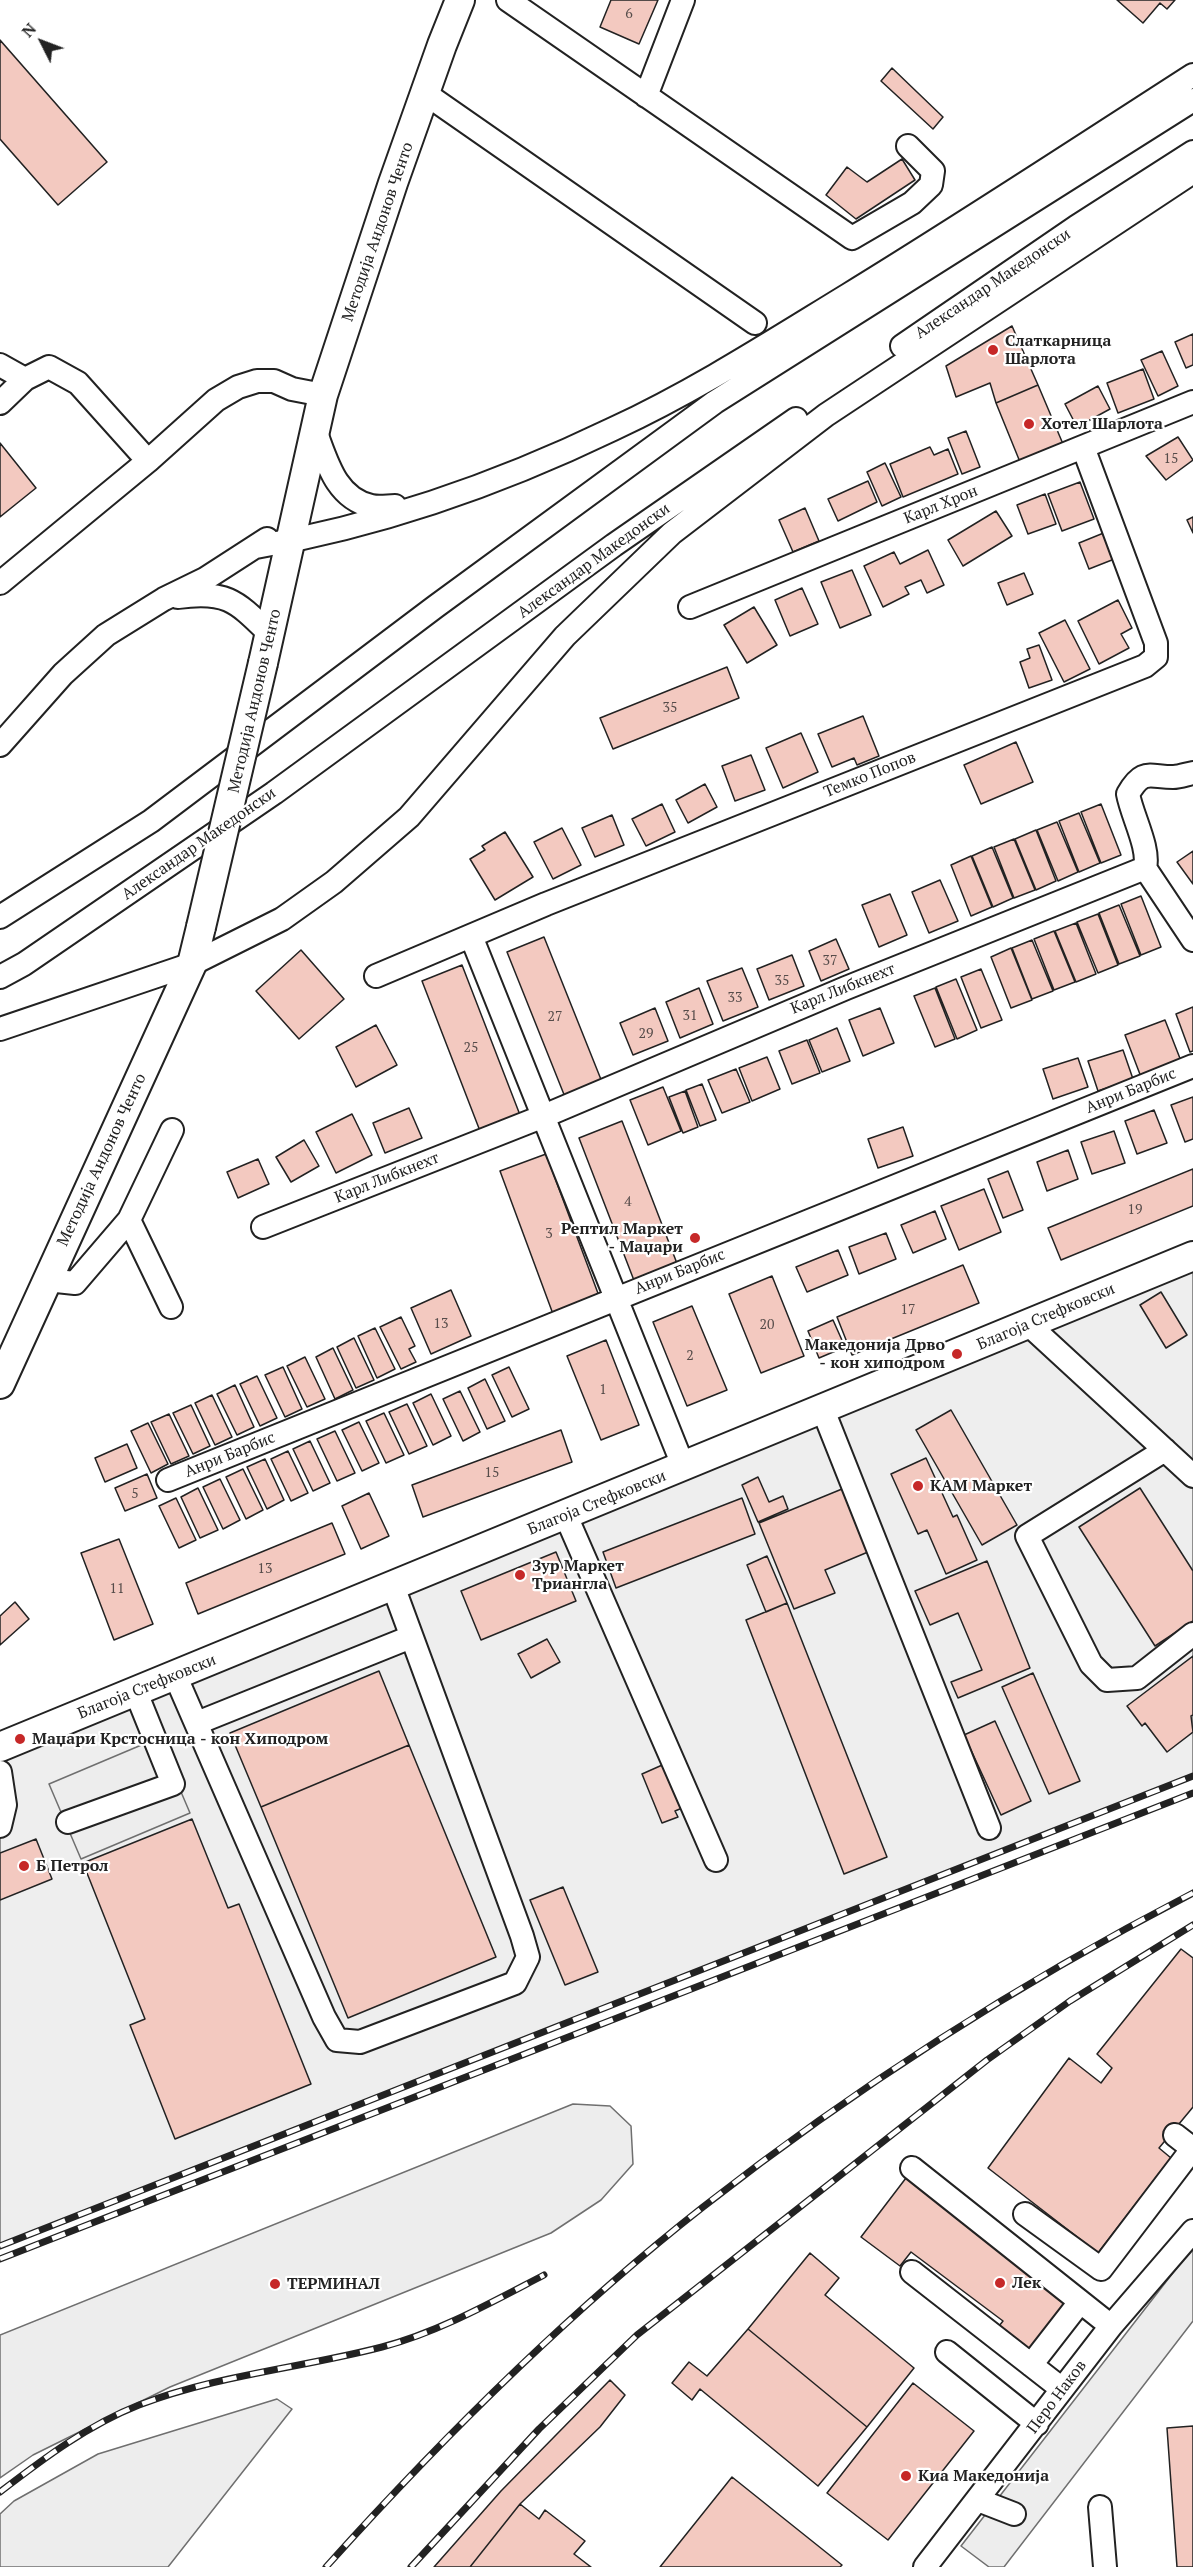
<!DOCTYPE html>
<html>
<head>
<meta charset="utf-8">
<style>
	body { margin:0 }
	#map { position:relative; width:1193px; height:2567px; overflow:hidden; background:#fff; font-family:"PT Serif",serif }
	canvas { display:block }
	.north { position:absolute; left:12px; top:12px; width:60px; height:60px; -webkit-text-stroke:4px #fff; paint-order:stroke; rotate:312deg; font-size:16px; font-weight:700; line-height:24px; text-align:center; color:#222 }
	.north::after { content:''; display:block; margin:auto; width:21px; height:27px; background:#222; clip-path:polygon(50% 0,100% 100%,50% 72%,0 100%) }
</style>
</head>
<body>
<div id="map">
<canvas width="1193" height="2567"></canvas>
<div class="north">N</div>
</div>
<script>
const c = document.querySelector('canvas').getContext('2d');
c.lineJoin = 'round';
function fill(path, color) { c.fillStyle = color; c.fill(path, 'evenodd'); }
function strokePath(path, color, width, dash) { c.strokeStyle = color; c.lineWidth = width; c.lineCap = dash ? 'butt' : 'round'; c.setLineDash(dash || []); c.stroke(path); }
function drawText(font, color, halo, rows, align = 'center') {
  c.font = font + ' "PT Serif",serif'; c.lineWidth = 4.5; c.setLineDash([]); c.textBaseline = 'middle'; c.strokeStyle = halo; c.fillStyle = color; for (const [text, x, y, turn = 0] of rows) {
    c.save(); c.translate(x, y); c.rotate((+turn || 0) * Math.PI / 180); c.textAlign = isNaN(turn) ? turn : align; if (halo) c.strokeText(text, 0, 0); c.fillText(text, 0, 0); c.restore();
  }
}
const green = new Path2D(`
	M1193 1257V1776L0 2246V1755Z`);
fill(green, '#eee');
strokePath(green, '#6f6f6f', 1.5);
const parking = new Path2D(`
	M158 1738 190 1813 81 1859 49 1784Z
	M573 2104 610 2106 631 2126 633 2164 601 2200 551 2233 170 2387 33 2455 0 2478V2335Z
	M1193 2247V2321L1004 2567H989L961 2546Z
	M277 2399 292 2409 168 2567H0V2514L14 2501 98 2454Z`);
fill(parking, '#ededed');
strokePath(parking, '#6f6f6f', 1.5);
const building = new Path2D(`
	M611 0H658L639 44 600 27Z
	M1117 0H1175L1167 9 1160 3 1143 23Z
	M0 40 107 162 58 205 0 139Z
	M892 68 943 117 933 129 881 81Z
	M902 159 915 180 856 219 826 195 847 167 867 182Z
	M1012 326 1038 385 996 403 990 383 956 397 946 366Z
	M1193 334V365L1186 368 1175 342Z
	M1162 351 1178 386 1158 396 1141 360Z
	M1143 369 1154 399 1118 413 1107 383Z
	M1038 385 1063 444 1020 462 996 403Z
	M1098 386 1110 409 1077 427 1065 404Z
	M966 431 980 467 962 474 948 438Z
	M1178 437 1193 460 1166 480 1146 456Z
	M0 443 36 488 0 517Z
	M930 447 934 455 948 449 958 474 903 497 890 464Z
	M885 463 901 497 882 506 867 472Z
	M868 481 877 502 838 521 828 499Z
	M1080 482 1094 519 1062 531 1048 494Z
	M1045 494 1056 524 1028 534 1017 505Z
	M805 508 819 541 793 552 779 520Z
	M996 511 1012 536 963 566 948 540Z
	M1193 517V533L1187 520Z
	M1111 530 1122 556 1089 569 1079 543Z
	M928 550 944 585 927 593 921 580 905 587 909 594 883 607 864 566 894 552 900 564Z
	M852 570 871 615 840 628 821 582Z
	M1024 573 1033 594 1007 605 998 583Z
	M802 588 818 624 790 636 775 600Z
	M1118 600 1132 628 1121 634 1129 648 1099 664 1078 621Z
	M754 607 777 645 747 663 724 625Z
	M1065 620 1090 669 1064 682 1039 633Z
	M1039 645 1052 680 1029 688 1020 662 1030 658 1027 649Z
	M727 667 739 698 613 749 600 718Z
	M863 716 879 756 857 765 854 758 832 767 818 734Z
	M801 733 818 772 783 788 766 748Z
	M1016 742 1033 782 981 804 964 765Z
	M751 755 765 790 735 801 722 766Z
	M705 784 717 807 688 823 676 800Z
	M662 804 675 832 646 846 632 819Z
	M1101 804 1121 855 1101 863 1081 812Z
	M1079 813 1100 863 1079 872 1059 821Z
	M612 815 624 845 595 857 582 828Z
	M1057 822 1078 872 1058 881 1037 830Z
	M562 828 581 865 553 879 534 842Z
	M1036 830 1056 881 1036 890 1015 839Z
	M505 832 533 877 495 900 470 859 485 850 482 846Z
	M1014 839 1035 890 1014 898 994 847Z
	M992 847 1013 898 993 907 972 856Z
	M1193 851V884L1177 862Z
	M971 856 992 907 971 916 951 865Z
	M940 880 958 921 929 933 912 892Z
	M890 894 907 935 879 947 862 905Z
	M1141 896 1161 947 1141 955 1121 904Z
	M1119 905 1140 956 1119 964 1099 913Z
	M1098 914 1118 965 1098 973 1077 922Z
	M1076 923 1096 974 1076 982 1055 931Z
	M1054 931 1075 982 1054 990 1034 939Z
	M544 937 602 1082 565 1097 507 952Z
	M836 939 849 969 821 981 809 951Z
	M1032 940 1053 991 1032 999 1012 948Z
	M1011 948 1032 1000 1011 1008 991 957Z
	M301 950 344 999 299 1039 256 991Z
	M792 955 804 986 769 1000 757 969Z
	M462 965 520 1115 480 1131 422 981Z
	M742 968 758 1007 723 1021 707 981Z
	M981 969 1002 1020 981 1028 961 977Z
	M956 979 977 1030 957 1039 936 987Z
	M699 988 713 1024 680 1038 666 1002Z
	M935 988 955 1039 935 1047 914 996Z
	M1193 1007V1051L1190 1052 1176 1014Z
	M655 1008 668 1041 633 1055 620 1023Z
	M880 1008 894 1043 863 1056 849 1020Z
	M1165 1020 1181 1061 1141 1077 1125 1035Z
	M376 1025 397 1065 356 1087 336 1047Z
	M837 1028 850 1061 822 1072 809 1040Z
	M807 1040 820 1073 792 1084 779 1051Z
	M1123 1050 1133 1079 1098 1091 1088 1061Z
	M767 1057 780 1089 752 1101 739 1068Z
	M1078 1058 1088 1087 1053 1099 1043 1069Z
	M736 1069 750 1102 722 1113 708 1080Z
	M702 1084 716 1120 700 1126 686 1090Z
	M663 1087 681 1131 648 1145 630 1100Z
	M685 1091 698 1127 683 1133 669 1097Z
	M1193 1097V1139L1185 1142 1171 1105Z
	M409 1108 422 1138 385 1153 373 1123Z
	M1154 1110 1167 1143 1137 1154 1125 1121Z
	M352 1114 372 1155 336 1173 316 1132Z
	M622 1121 678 1266 635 1283 579 1138Z
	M903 1127 913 1156 878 1168 868 1139Z
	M1114 1131 1125 1163 1092 1174 1081 1142Z
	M304 1140 319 1166 291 1182 276 1157Z
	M1068 1150 1078 1179 1047 1191 1037 1162Z
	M546 1154 599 1296 553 1314 500 1171Z
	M258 1159 269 1184 238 1198 227 1172Z
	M1193 1169V1206L1061 1260 1048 1228Z
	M1008 1171 1023 1210 1003 1218 988 1179Z
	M984 1189 1001 1232 959 1250 941 1206Z
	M935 1211 946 1239 913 1253 901 1225Z
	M886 1233 896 1259 859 1274 849 1247Z
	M838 1250 848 1275 807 1292 796 1267Z
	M963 1265 979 1303 852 1355 837 1317Z
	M772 1276 804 1356 761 1373 729 1294Z
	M451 1290 471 1336 431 1354 411 1308Z
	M1161 1292 1187 1335 1166 1348 1140 1305Z
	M692 1306 727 1390 687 1406 653 1322Z
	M401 1317 415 1346 409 1349 416 1362 401 1369 380 1327Z
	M833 1320 845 1347 819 1358 808 1331Z
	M375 1328 395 1369 377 1378 358 1336Z
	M354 1338 374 1380 356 1388 337 1347Z
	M606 1340 639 1425 601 1440 567 1356Z
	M333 1348 353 1390 335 1399 316 1357Z
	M305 1357 325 1399 307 1407 287 1366Z
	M283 1367 302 1409 285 1417 265 1375Z
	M509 1367 529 1409 512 1417 492 1375Z
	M257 1376 277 1418 260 1426 240 1384Z
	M485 1379 505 1421 487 1429 468 1388Z
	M235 1385 254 1427 237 1435 217 1394Z
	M460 1391 480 1432 463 1441 443 1399Z
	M431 1394 451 1436 433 1445 413 1403Z
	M212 1395 232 1437 215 1445 195 1403Z
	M407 1404 427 1446 409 1454 389 1412Z
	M191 1405 210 1446 193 1454 173 1413Z
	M951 1410 1017 1525 982 1545 916 1430Z
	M384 1413 404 1455 386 1463 366 1421Z
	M169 1414 189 1456 171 1464 151 1422Z
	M359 1422 379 1463 362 1471 342 1430Z
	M148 1423 168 1464 151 1473 131 1431Z
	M561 1430 572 1462 423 1517 412 1485Z
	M335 1431 355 1473 337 1481 317 1439Z
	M310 1441 330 1483 313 1491 293 1449Z
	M127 1444 137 1468 105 1482 95 1458Z
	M288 1451 308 1493 291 1501 271 1459Z
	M926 1458 953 1517 957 1515 977 1560 946 1574 927 1530 918 1534 891 1474Z
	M265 1459 284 1500 267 1509 247 1467Z
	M243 1469 263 1510 246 1519 226 1477Z
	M147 1474 157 1498 125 1511 115 1488Z
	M758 1477 769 1502 783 1496 788 1509 758 1522 742 1485Z
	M220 1479 240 1520 223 1529 203 1487Z
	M198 1488 218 1530 200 1538 181 1497Z
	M1140 1488 1193 1571V1621L1155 1646 1079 1527Z
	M842 1489 868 1552 825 1570 835 1593 794 1609 759 1523Z
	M369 1493 389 1536 361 1549 342 1506Z
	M176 1498 196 1540 179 1548 159 1506Z
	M742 1498 755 1534 616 1588 603 1552Z
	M332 1523 345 1554 198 1614 186 1583Z
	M119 1539 153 1624 114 1640 81 1553Z
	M556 1552 576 1601 481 1640 461 1591Z
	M767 1556 787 1603 766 1612 747 1565Z
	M987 1561 1030 1668 958 1698 951 1682 982 1670 958 1613 930 1625 915 1591Z
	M15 1602 29 1619 0 1645V1616Z
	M787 1603 887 1857 844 1874 746 1620Z
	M547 1639 560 1662 531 1678 518 1654Z
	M1193 1656V1715L1191 1716 1193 1732 1167 1752 1145 1723 1142 1726 1127 1706Z
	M379 1671 409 1745 261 1807 230 1733Z
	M1033 1673 1080 1781 1049 1794 1002 1687Z
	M995 1721 1031 1801 1001 1815 964 1735Z
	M409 1745 496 1957 348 2018 261 1807Z
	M669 1762 687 1806 675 1811 678 1817 662 1823 642 1774Z
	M192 1819 228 1908 239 1904 311 2084 175 2139 130 2025 145 2019 83 1863Z
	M36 1839 52 1879 0 1900V1853Z
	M563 1887 598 1972 565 1985 530 1900Z
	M1181 1949 1193 1958V2107L1159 2148 1171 2158 1098 2253 988 2168 1069 2058 1101 2083 1112 2068 1097 2054Z
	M906 2178 1070 2301 1029 2356 995 2331 1003 2321 911 2252 900 2266 861 2237Z
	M810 2253 839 2278 825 2295 914 2368 867 2427 748 2329Z
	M748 2329 867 2427 818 2486 700 2389 692 2400 672 2383 689 2362 707 2376Z
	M610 2380 625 2395 600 2427 520 2504 470 2567H434L501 2491Z
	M913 2383 974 2431 888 2540 827 2493Z
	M1193 2426V2567H1177L1167 2428Z
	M732 2477 842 2565 840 2567H660Z
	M520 2504 539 2519 545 2510 585 2541 574 2554 591 2567H470Z`);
fill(building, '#f3c9c0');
strokePath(building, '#222', 1.5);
const minor = new Path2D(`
	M508 0 852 238 912 203 931 185 933 171 908 146
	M426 94 755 323
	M646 96 683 0
	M902 346 1076 227 1193 152
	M0 365 25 379
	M0 403 25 379 49 367 78 383 148 461
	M316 433C327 462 336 498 371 506 379 508 388 506 395 506
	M256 547C378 526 501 483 613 429 695 391 771 342 848 295 964 224 1078 149 1193 75
	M0 583 148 461 216 400 238 387 257 381H274L292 389 323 395
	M178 597C228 590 237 602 271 635
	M690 607 1193 402
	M0 745 63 674 106 635 164 599 205 579 267 539
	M1145 868C1150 848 1132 816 1128 794 1143 768 1149 777 1173 777 1180 777 1187 774 1193 773
	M0 917 151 821 435 607 715 402 1193 100
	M471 936 684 1468
	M376 976 546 904 1145 666 1156 657V643L1083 447
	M0 977 24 964 274 793 614 545 796 419
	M0 1029 192 964 282 919 334 882 409 817 565 636 672 533 826 415 1193 172
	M129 1220 171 1307
	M263 1227 544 1116 846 988 1145 868 1193 940
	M47 1280 75 1283 129 1220 172 1130
	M1029 1325 1193 1476
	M823 1410 989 1828
	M1165 1450 1027 1536 1091 1664 1107 1680 1137 1678 1193 1634
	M168 1480 1193 1066
	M566 1516 716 1860
	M175 1675 324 2017 337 2040 360 2042 515 1983 528 1957 522 1936 393 1586
	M197 1723 411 1637
	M0 1772 5 1805 0 1826
	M68 1822 173 1784 135 1690
	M1175 2135 1193 2149
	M912 2168 1111 2326
	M1025 2214 1101 2269 1193 2148
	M912 2272 1062 2389
	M947 2352 1037 2424
	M1031 2365 1080 2302
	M978 2500 1014 2514
	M1100 2507 1105 2567
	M925 2567 1111 2326 1193 2231`);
const major = new Path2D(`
	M263 663 323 395 393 183 442 45 460 0
	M0 1384 192 964 201 927
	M0 1747 1193 1256`);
strokePath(minor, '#222', 26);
strokePath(major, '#222', 32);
strokePath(minor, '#fff', 22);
strokePath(major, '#fff', 28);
const rail = new Path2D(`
	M0 2246 1193 1776
	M0 2259 1193 1793
	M0 2492C43 2459 88 2425 139 2405 217 2375 301 2368 382 2347 439 2332 492 2302 544 2275
	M326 2567C441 2439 568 2313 703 2207 856 2087 1021 1982 1193 1893
	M411 2567 539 2429 637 2335 987 2060 1070 2001 1193 1925`);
strokePath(rail, '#222', 7);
strokePath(rail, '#fff', 4.5, [14]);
const majorBridge = new Path2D(`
	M201 927 263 663`);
strokePath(majorBridge, '#222', 32, []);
strokePath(majorBridge, '#fff', 28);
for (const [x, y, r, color] of [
	[993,350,6,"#c62828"],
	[1029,424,6,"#c62828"],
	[695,1238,6,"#c62828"],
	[957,1354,6,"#c62828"],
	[918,1486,6,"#c62828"],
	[520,1575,6,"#c62828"],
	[20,1739,6,"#c62828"],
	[24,1866,6,"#c62828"],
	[1000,2283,6,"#c62828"],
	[275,2284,6,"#c62828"],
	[906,2476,6,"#c62828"]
]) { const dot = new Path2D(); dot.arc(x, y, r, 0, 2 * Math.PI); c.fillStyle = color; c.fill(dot); strokePath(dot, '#fff', 2); }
drawText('14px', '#564c4a', null, [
	["6",629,14],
	["15",1171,459],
	["35",670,708],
	["37",830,961],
	["35",782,981],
	["33",735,998],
	["31",690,1016],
	["27",555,1017],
	["29",646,1034],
	["25",471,1048],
	["4",628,1202],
	["19",1135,1210],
	["3",549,1234],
	["17",908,1310],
	["13",441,1324],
	["20",767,1325],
	["2",690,1356],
	["1",603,1390],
	["15",492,1473],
	["5",135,1494],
	["13",265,1569],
	["11",117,1589]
]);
drawText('16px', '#222', '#fff', [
	["Методија Андонов Ченто",378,232,-71],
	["Александар Македонски",993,284,-34],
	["Карл Хрон",941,505,-22],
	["Александар Македонски",594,561,-36],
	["Методија Андонов Ченто",255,701,-77],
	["Темко Попов",870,775,-22],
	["Александар Македонски",199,844,-35],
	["Карл Либкнехт",843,989,-22],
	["Анри Барбис",1131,1091,-22],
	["Методија Андонов Ченто",102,1160,-65],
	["Карл Либкнехт",387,1178,-22],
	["Анри Барбис",680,1272,-22],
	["Благоја Стефковски",1046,1317,-23],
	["Анри Барбис",230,1455,-22],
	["Благоја Стефковски",597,1503,-22],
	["Благоја Стефковски",147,1687,-22],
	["Перо Наков",1057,2397,-53]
]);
drawText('bold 16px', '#222', '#fff', [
	["Слаткарница",1005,341],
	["Шарлота",1005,359],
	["Хотел Шарлота",1041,424],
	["Рептил Маркет",683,1229,"right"],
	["- Маџари",683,1247,"right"],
	["Македонија Дрво",945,1345,"right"],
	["- кон хиподром",945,1363,"right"],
	["КАМ Маркет",930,1486],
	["Зур Маркет",532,1566],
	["Триангла",532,1584],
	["Маџари Крстосница - кон Хиподром",32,1739],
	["Б Петрол",36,1866],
	["Лек",1012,2283],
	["ТЕРМИНАЛ",287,2284],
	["Киа Македонија",918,2476]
], 'left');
</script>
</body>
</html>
